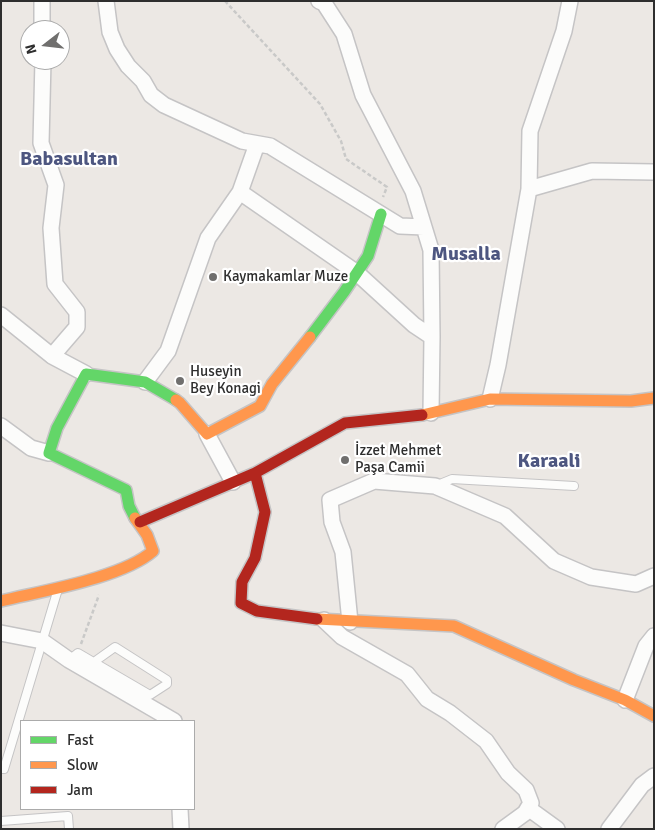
<!DOCTYPE html>
<html>
<head>
<meta charset="utf-8">
<style>
	body { margin:0 }
	#map { position:relative; width:655px; height:830px; overflow:hidden; background:#ece8e4; font-family:Signika,sans-serif }
	canvas { display:block }
	.frame { position:absolute; inset:0; border:2px solid #2e2e2e; pointer-events:none }
	.legend { position:absolute; left:20px; top:720px; width:175px; height:90px; box-sizing:border-box; background:#fff; border:1px solid #ababab; margin:0; padding:6px 9px; list-style:none; font-size:15px; color:#2e2e2e }
	.legend li { display:flex; align-items:center; gap:10px; height:25px }
	.legend b { width:25px; border:1px solid #ababab }
	.north { position:absolute; left:20px; top:20px; width:50px; height:50px; box-sizing:border-box; background:#fff; border:1px solid #ababab; border-radius:50%; rotate:254deg; font-size:14px; font-weight:700; line-height:20px; text-align:center; color:#2e2e2e }
	.north::after { content:''; display:block; margin:auto; width:18px; height:22px; background:#706f6e; clip-path:polygon(50% 0,100% 100%,50% 72%,0 100%) }
</style>
</head>
<body>
<div id="map">
<canvas width="655" height="830"></canvas>
<div class="frame"></div>
<ul class="legend">
<li><b style="height:6px;background:#63d668"></b>Fast</li>
<li><b style="height:6px;background:#ff974d"></b>Slow</li>
<li><b style="height:6px;background:#b3261e"></b>Jam</li>
</ul>
<div class="north">N</div>
</div>
<script>
const c = document.querySelector('canvas').getContext('2d');
c.lineJoin = 'round';
function strokePath(path, color, width, dash) { c.strokeStyle = color; c.lineWidth = width; c.lineCap = dash ? 'butt' : 'round'; c.setLineDash(dash || []); c.stroke(path); }
function drawText(font, color, halo, rows, align = 'center') {
  c.font = font + ' Signika,sans-serif'; c.lineWidth = 4.5; c.setLineDash([]); c.textBaseline = 'middle'; c.strokeStyle = halo; c.fillStyle = color; for (const [text, x, y, turn = 0] of rows) {
    c.save(); c.translate(x, y); c.rotate((+turn || 0) * Math.PI / 180); c.textAlign = isNaN(turn) ? turn : align; if (halo) c.strokeText(text, 0, 0); c.fillText(text, 0, 0); c.restore();
  }
}
const lane = new Path2D(`
	M435 486 452 479 574 486
	M69 660 78 653 150 695 167 684V680L115 647 94 662
	M1 769H4L58 589
	M1 821 68 816 69 829`);
const street = new Path2D(`
	M42 1V30
	M106 1 110 32 117 49 128 66 143 81 151 95 164 105 242 141 270 146 400 226 424 227
	M319 1 324 3 344 34 363 95 413 191 431 250 432 337 431 413
	M43 60 41 143 56 185 51 228 55 284 77 312V327L52 356
	M529 189 592 171 654 172
	M240 192 257 144
	M1 315 52 356 86 374
	M145 382 168 351 208 238 240 192 357 273 414 325 432 337
	M490 399 498 365 529 189 530 131 564 31 570 1
	M1 426 31 448 49 453
	M207 434 233 482
	M324 620 342 637 407 674 427 699 450 713 486 741 508 773 526 790 531 803 525 813 503 829
	M350 622 343 552 332 522 330 500 374 481 435 486 505 516 554 561 591 577 636 584 654 576
	M1 633 42 641 69 660 174 721
	M625 700 646 646 654 636
	M528 808 557 829
	M180 809 181 829
	M609 829 642 785 654 776`);
const fast = new Path2D(`
	M310 337 344 292 368 256 381 214
	M135 518 129 506 126 490 49 453 57 428 86 374 145 382 176 400`);
const slow = new Path2D(`
	M176 400 180 403 207 434 260 406 272 384 310 337
	M422 415 490 399 631 401 654 398
	M1 601C42 591 122 578 153 551L147 535 135 518
	M317 619 454 626 574 680 625 700 654 716`);
const jam = new Path2D(`
	M255 473 265 512 255 558 242 582 241 603 257 611 317 619
	M140 522 255 473 345 423 422 415`);
strokePath(lane, '#c5c4c5', 10);
strokePath(street, '#c5c4c5', 18);
strokePath(fast, '#c5c4c5', 14);
strokePath(slow, '#c5c4c5', 14);
strokePath(jam, '#c5c4c5', 14);
strokePath(new Path2D(`
	M225 1 320 104 341 141 346 159 387 187 383 197
	M81 644 99 595`), '#c9c9c8', 2.5, [4, 2.5]);
strokePath(lane, '#fcfcfb', 8);
strokePath(street, '#fcfcfb', 15);
strokePath(fast, '#63d668', 11);
strokePath(slow, '#ff974d', 11);
strokePath(jam, '#b3261e', 11);
for (const [x, y, r, color] of [
	[213,277,5,"#706f6e"],
	[180,381,5,"#706f6e"],
	[345,460,5,"#706f6e"]
]) { const dot = new Path2D(); dot.arc(x, y, r, 0, 2 * Math.PI); c.fillStyle = color; c.fill(dot); strokePath(dot, '#fff', 2); }
drawText('15px', '#2e2e2e', '#fff', [
	["Kaymakamlar Muze",223,277],
	["Huseyin",190,372],
	["Bey Konagi",190,389],
	["İzzet Mehmet",355,451],
	["Paşa Camii",355,468]
], 'left');
drawText('bold 20px', '#4d5680', '#fff', [
	["Babasultan",69,160],
	["Musalla",466,255],
	["Karaali",549,462]
]);
</script>
</body>
</html>
